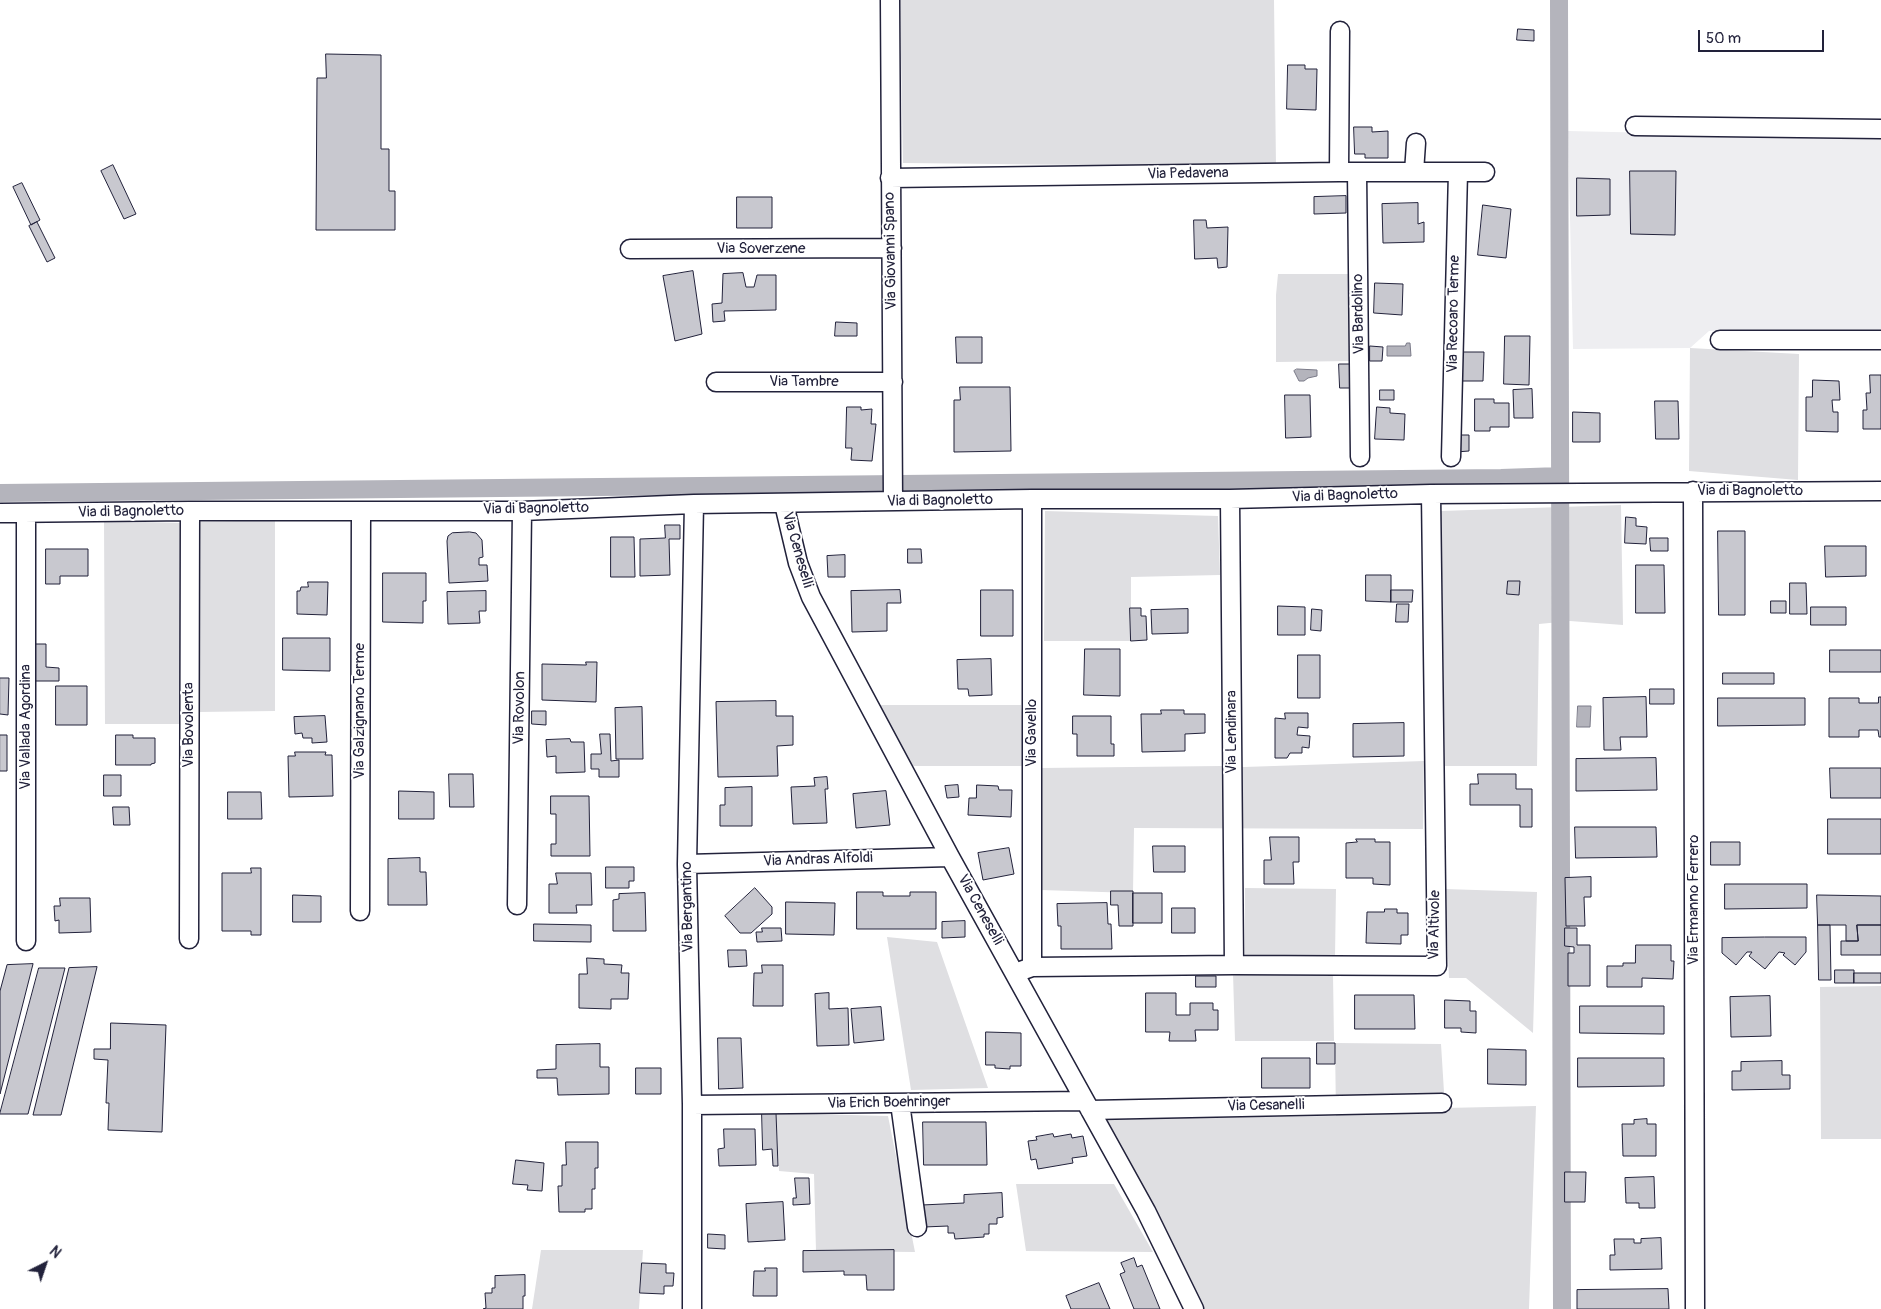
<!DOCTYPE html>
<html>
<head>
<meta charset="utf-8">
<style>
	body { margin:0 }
	#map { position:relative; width:1881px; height:1309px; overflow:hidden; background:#fff; font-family:Pangolin,sans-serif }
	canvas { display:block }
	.north { position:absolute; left:20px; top:1239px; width:50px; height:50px; -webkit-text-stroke:4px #fff; paint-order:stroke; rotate:41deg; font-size:14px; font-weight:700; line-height:20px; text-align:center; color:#22223b }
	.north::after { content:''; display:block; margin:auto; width:18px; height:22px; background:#22223b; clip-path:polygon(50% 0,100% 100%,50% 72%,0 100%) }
	.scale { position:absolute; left:1698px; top:30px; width:126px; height:22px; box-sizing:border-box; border:2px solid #22223b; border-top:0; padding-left:6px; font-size:15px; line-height:18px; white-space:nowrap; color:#22223b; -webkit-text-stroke:4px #fff; paint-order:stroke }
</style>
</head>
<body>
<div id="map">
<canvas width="1881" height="1309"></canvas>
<div class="north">N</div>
<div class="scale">50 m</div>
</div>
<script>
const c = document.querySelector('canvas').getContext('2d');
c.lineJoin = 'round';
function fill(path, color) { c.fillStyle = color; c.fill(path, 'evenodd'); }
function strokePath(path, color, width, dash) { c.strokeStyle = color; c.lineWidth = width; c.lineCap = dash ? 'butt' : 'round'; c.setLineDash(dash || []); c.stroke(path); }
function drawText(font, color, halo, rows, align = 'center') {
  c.font = font + ' Pangolin,sans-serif'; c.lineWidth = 4; c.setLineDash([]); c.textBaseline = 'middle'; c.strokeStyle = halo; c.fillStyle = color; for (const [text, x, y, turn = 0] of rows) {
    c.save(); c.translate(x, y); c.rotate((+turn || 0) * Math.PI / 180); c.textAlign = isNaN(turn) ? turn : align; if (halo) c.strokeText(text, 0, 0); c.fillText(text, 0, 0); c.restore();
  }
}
fill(new Path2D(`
	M1568 131 1881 138V330L1709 331 1690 348 1573 349Z`), '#eeeef1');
fill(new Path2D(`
	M900 0H1274L1276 167 903 163Z
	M1278 274H1354L1353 361 1276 362V295Z
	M1690 348 1799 354 1798 480 1689 471Z
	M1621 505 1623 625 1570 621 1539 624 1537 766H1445L1441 511Z
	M1045 511 1218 516 1220 575 1131 577V641H1044Z
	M275 520V711L198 712 200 522Z
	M104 521 182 523 183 724H105Z
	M880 705H1021L1026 766H912Z
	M1424 761 1423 829 1134 828 1133 893 1041 890V768L1221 766 1244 767Z
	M1245 888 1336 889 1335 957 1245 958Z
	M1445 889 1537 892 1533 1033 1466 978H1449Z
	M887 937 937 942 988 1088 911 1090Z
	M1233 973 1333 974 1334 1041H1235Z
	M1881 986V1139H1821L1820 987Z
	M1335 1043 1441 1044 1445 1108 1536 1106 1529 1309H1201L1105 1119 1336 1116Z
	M776 1113 888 1116 915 1252 816 1251 814 1174 779 1171Z
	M1016 1184H1114L1153 1252 1026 1251Z
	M541 1250H643L639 1309H532Z`), '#dfdfe2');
const water = new Path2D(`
	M1407 343H1410L1411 356H1387V346H1405Z
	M1297 369 1317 370V376L1308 378 1304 381H1299L1294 371Z
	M1578 706H1591L1590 727H1577Z`);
fill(water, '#b4b4bc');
strokePath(water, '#7a7a88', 1);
strokePath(new Path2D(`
	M1559 0 1562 1309
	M0 493 1501 478 1560 476`), '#b4b4bc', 18);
const building = new Path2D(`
	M1518 29 1534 30V41L1517 40Z
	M326 54 381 55V149H389V191H395V230H316L317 78H326Z
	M1288 65H1305V69H1317L1316 110 1287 109Z
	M1354 127H1372V132L1388 131V158H1365V154H1355Z
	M113 165 136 214 124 219 101 171Z
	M1630 171H1676L1675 235 1631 234Z
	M1577 178 1610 179V215L1577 216Z
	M22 183 40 220 31 225 13 187Z
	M1346 196V213L1314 214V197Z
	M737 197H772V228H737Z
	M1418 203V224L1424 222V242L1383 243 1382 204Z
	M1483 205 1511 209 1506 258 1478 255Z
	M1194 220H1206L1207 228 1228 227 1227 267 1218 268 1217 258 1195 259Z
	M37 222 55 258 47 262 29 226Z
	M693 271 702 334 675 341 663 276Z
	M743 273 746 287H754L757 275H776V310L724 311 725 321 713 322 712 304 722 303 723 274Z
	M1375 283 1403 284 1402 315 1374 313Z
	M836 322 857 323V336H835Z
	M1505 336H1530L1529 385 1504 384Z
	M956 337H982V363H957Z
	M1370 346 1383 347 1382 361H1370Z
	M1456 352H1484L1483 381H1456Z
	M1339 364H1351V388H1340Z
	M1870 375H1881V429H1863V410H1867L1866 393H1870Z
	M1813 380 1839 381 1840 400H1832L1833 412H1838V432L1806 431V397H1812Z
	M960 387H1010L1011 451 954 452V400H960Z
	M1532 389 1533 418H1514L1513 390Z
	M1380 390H1394V400H1380Z
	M1285 395H1310L1311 437 1286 438Z
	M1475 399H1494V403H1509V427H1490V431H1475Z
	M1655 401H1678L1679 439H1656Z
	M847 407H861V410L872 409 871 424H876L872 461 851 460 852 448H846Z
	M1377 407 1390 408V413L1405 414 1404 440 1375 439Z
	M1573 412 1600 413V442H1573Z
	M1456 435H1469V451L1456 452Z
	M1626 517 1636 518V526L1647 527 1646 544 1625 543Z
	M665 525H680V539H669L670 575 640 576V539L665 538Z
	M1718 531H1745V615H1719Z
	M470 532 476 533 482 540 483 557 479 558V565H487L488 581 449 583 447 541 448 536 452 533Z
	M611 537H634L635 577H611Z
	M1650 538H1668V551H1651Z
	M1825 546H1866V576L1826 577Z
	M46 549H88V576H60V584H46Z
	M908 549H921L922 563H908Z
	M845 555V577H828L827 556Z
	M1636 565H1664L1665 613H1636Z
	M383 573H426V601H423V623L383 622Z
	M1366 575H1391V602L1366 601Z
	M1508 581H1520L1519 595 1507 594Z
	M308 582H328L327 615 297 614V591H300L301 587H308Z
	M1790 583H1806L1807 614H1790Z
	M900 590 901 603H887V631L852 632 851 591Z
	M981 590H1013V636H981Z
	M1391 590H1413L1412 602H1391Z
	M486 591V611H479L480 623 448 624 447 592Z
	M1771 601H1786V613H1771Z
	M1397 604H1409L1408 622H1396Z
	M1278 606 1305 607V635H1278Z
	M1811 607H1846V625H1811Z
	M1130 608H1141V616H1146L1147 640 1131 641Z
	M1188 609V633L1152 634 1151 610Z
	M1312 609 1322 610 1321 631 1311 630Z
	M283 638H330V671L283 670Z
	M34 644H46V667L59 668V681H34Z
	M1085 649H1120V696L1084 695Z
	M1830 650H1881V672H1830Z
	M1298 655H1320V698H1298Z
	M991 659 992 695 969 696 968 689H958L957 660Z
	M586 662H597L596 702 542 700V664L586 665Z
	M1723 673H1774V684H1723Z
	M0 678H9L8 715 0 714Z
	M56 686H87V725H56Z
	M1650 689H1674V704H1650Z
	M1646 697 1647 737H1620L1621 750H1604L1603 698Z
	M1879 697H1881V737H1879L1878 730H1859V737H1829V698H1859V703H1878Z
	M1718 698H1805V725L1718 726Z
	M776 701V716H793V745L777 746 778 776 718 777 716 702Z
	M642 707 643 759H616L615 708Z
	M1161 710H1184V714H1205V733L1185 734V751L1142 752 1141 714H1161Z
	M532 711H546V725L532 724Z
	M1285 713H1308V728L1298 727 1297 735 1310 736 1309 748 1302 747V753H1290L1287 758H1275V718L1285 719Z
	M325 716 327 742 312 743V738H303L302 733 295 734 294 717Z
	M1073 716H1111V744H1114V756H1077V734H1073Z
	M1404 723V756L1353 757V724Z
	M600 734H610L611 761 619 760V777H599V769H591V754H601Z
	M0 735H7V771H0Z
	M116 735H133V738H155V763L151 764V765H116Z
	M570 739 571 742H584L585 772 556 773V756L547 757 546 740Z
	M295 752H326L325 755H332L333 796 289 797 288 756H295Z
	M1656 758 1657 790 1576 791V759Z
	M1830 768H1881V798H1831Z
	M449 774H473L474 807H450Z
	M1478 774H1516V789H1532V827H1520V805H1470V784H1478Z
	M104 775H121V796H104Z
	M827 777 828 789H825L827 823 793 824 791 787 815 786 814 778Z
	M958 785 959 797 947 798 945 786Z
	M977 785 998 786 999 790H1012L1011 817 968 815 969 798H976Z
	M752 787V826H720V805H725V788Z
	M399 791 434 792V819H399Z
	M886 791 890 825 856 828 853 794Z
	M228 792H261L262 819H228Z
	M551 796H589L590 856H551V844H556V814H551Z
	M113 807H129L130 825H114Z
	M1828 819H1881V854H1828Z
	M1575 827H1656L1657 857 1576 858Z
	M1270 837H1299V862H1293L1294 884H1264V860H1271Z
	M1356 839H1375V842H1390V885L1373 884V878H1346V843L1357 842Z
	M1711 842H1740V865H1711Z
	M1153 846H1185V872H1154Z
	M1009 848 1014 874 983 880 978 853Z
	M420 858V872H426L427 905H388V859Z
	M606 867H634V881H629V888H606Z
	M251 868H261V935H251V931H222V873H251Z
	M556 873H591L592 905H576L577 913H549V884H557Z
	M1591 877V897H1584L1585 926H1566L1565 878Z
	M1725 884H1807V908L1725 909Z
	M755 888 772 907V914L751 933H740L725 916Z
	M1111 891H1133V926H1119L1118 905H1111Z
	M857 892H883V896H910V892H936V929H857Z
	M645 893 646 931H613V900L619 899V894Z
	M1133 893H1162V923H1133Z
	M293 895 321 896V922H293Z
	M1817 895 1881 896V925H1857L1858 941H1846V925H1818Z
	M60 898H90L91 932 59 933V920L55 921 54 906H60Z
	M786 902 835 903 834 935 786 934Z
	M1107 903 1108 924H1111L1112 949H1061V926H1058L1057 904Z
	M1172 908H1195V933H1172Z
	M1385 909H1397V913H1408V935H1401V944L1366 943 1367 912H1384Z
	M965 921V937L942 938V922Z
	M534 924 591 925V942L534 941Z
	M1818 925H1830L1831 980H1819Z
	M1857 925H1881V955H1841V941H1858Z
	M762 928H781L782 941 757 942 756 932H762Z
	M1565 928H1577V945H1590V986H1568V953H1574V947L1565 946Z
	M1765 937H1806V952L1795 965 1783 955 1785 953 1779 952 1765 969 1749 956 1752 952H1747L1736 965 1722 953V938Z
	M1636 945H1671V961H1674L1673 979 1642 978V987H1607V966H1623V963H1635Z
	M728 950H746L747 966 729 967Z
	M587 958 604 959V964L622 965 621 973H629L628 999H611V1009L579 1008V974H587Z
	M33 964 0 1094V991L7 965Z
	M762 965H783V1006H753L754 973H762Z
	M97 967 61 1115H33L69 968Z
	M39 968H65L28 1114H0Z
	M1835 970H1854V983H1835Z
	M1854 973H1881V983H1854Z
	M1196 976H1216V987H1196Z
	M829 993V1009L848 1008 849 1045 817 1046 815 994Z
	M1146 993H1176V1015H1190V1003H1213V1010H1218V1030H1195L1196 1041H1169L1170 1032H1146Z
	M1355 995H1414L1415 1029H1355Z
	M1770 996 1771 1036 1731 1037 1730 997Z
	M1445 1000 1470 1001V1011H1476V1033L1461 1032V1028H1445Z
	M1580 1006H1664V1034L1580 1033Z
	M881 1007 884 1040 854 1043 851 1009Z
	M111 1023 166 1025 162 1132 108 1130 109 1103H106L108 1060 94 1059V1049H110Z
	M986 1032 1021 1033V1066H1010V1069L995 1068V1065H986Z
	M718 1038H741L743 1088 719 1089Z
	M1317 1043H1335V1064H1317Z
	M600 1044V1067H609V1094L558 1095 557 1078H537V1070L556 1069V1045Z
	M1488 1049 1526 1050V1085L1488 1084Z
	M1262 1058H1310V1088H1262Z
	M1578 1058H1664V1086L1578 1087Z
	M1782 1061V1075H1790V1089L1732 1090V1071H1741V1062Z
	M636 1068H661V1094H636Z
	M762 1113H776L778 1166H773L772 1149 763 1150Z
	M1647 1119V1124H1656V1156H1623L1622 1124H1634V1120Z
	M923 1122H986L987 1165H924Z
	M724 1129H755L756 1165 719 1166 718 1149 724 1148Z
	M1053 1134 1054 1137 1071 1134 1072 1138 1083 1136 1087 1156 1072 1158 1073 1163 1038 1169 1036 1159 1031 1160 1028 1141 1037 1140 1036 1137Z
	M566 1142H598V1168H595V1189H592V1209H585V1212H559L558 1186H562V1165H566Z
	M516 1160 544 1163 542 1191 527 1190 528 1185 513 1184Z
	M1565 1172H1586L1585 1202H1565Z
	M1654 1177 1655 1208H1639V1203H1626L1625 1178Z
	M795 1178H809L810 1204 793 1205V1198H796Z
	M1002 1193 1003 1217 997 1218V1224H989V1234H984V1237L955 1239 954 1233H948V1226L924 1227 922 1205 964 1203V1195Z
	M783 1202 785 1240 748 1242 746 1204Z
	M708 1234 725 1235V1249L708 1248Z
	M1661 1238 1662 1269 1610 1270V1255H1615L1614 1239H1634V1243H1641V1239Z
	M894 1250V1290H867L866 1275H844V1271L803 1272V1251Z
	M1134 1258 1137 1267 1142 1265 1160 1309H1134L1120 1274 1125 1272 1121 1263Z
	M642 1263 666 1264V1273H674L673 1286H664V1294L640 1293Z
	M765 1268H777V1296H753L754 1271H765Z
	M525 1275V1296H523V1309H483L486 1308 485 1293H492V1288H495V1276Z
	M1099 1283 1110 1309H1071L1066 1296Z
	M1668 1289 1669 1309H1577V1290Z`);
fill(building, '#c8c8cf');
strokePath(building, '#22223b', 1);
const minor = new Path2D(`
	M890 0 893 501
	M1635 126 1881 129
	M1339 172 1340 31
	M1357 172 1360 457
	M1414 172 1416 143
	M890 178 1339 172H1485
	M630 249 892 248
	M1720 340H1881
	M716 382H893
	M1451 457 1458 172
	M1693 491 1695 1309
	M1230 499 1234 965
	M784 504 798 563 811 597 950 857 1146 1211 1194 1309
	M0 513 190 511H522L694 504 1032 499H1230L1431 494 1881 491
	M26 513V941
	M687 864 950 857
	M517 905 522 511
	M360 911 361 511
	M189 939 190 511
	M1032 967V499
	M1015 973 1032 967 1234 965 1437 966 1431 494
	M900 1103 917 1227
	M692 1105 1085 1101
	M1090 1110 1442 1103
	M692 1309V1105L687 864 694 504`);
strokePath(minor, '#22223b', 21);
strokePath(minor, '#fff', 18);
drawText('15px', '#22223b', '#fff', [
	["Via Pedavena",1188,174,-1],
	["Via Soverzene",761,249],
	["Via Giovanni Spano",891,251,-91],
	["Via Bardolino",1359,314,-91],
	["Via Recoaro Terme",1454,314,-89],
	["Via Tambre",804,382],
	["Via di Bagnoletto",1750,491],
	["Via di Bagnoletto",1345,496,-2],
	["Via di Bagnoletto",940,501,-1],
	["Via di Bagnoletto",536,509,-1],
	["Via di Bagnoletto",131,512,-1],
	["Via Ceneselli",797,550,74],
	["Via Rovolon",520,708,-89],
	["Via Galzignano Terme",360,711,-90],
	["Via Bovolenta",189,725,-90],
	["Via Vallada Agordina",26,727,-90],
	["Via Lendinara",1232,732,-90],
	["Via Gavello",1032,733,-90],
	["Via Andras Alfoldi",818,860,-2],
	["Via Ermanno Ferrero",1694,900,-90],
	["Via Bergantino",688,907,-91],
	["Via Ceneselli",980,910,61],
	["Via Altivole",1435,925,-89],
	["Via Erich Boehringer",889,1103,-1],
	["Via Cesanelli",1266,1106,-1]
]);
</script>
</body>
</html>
